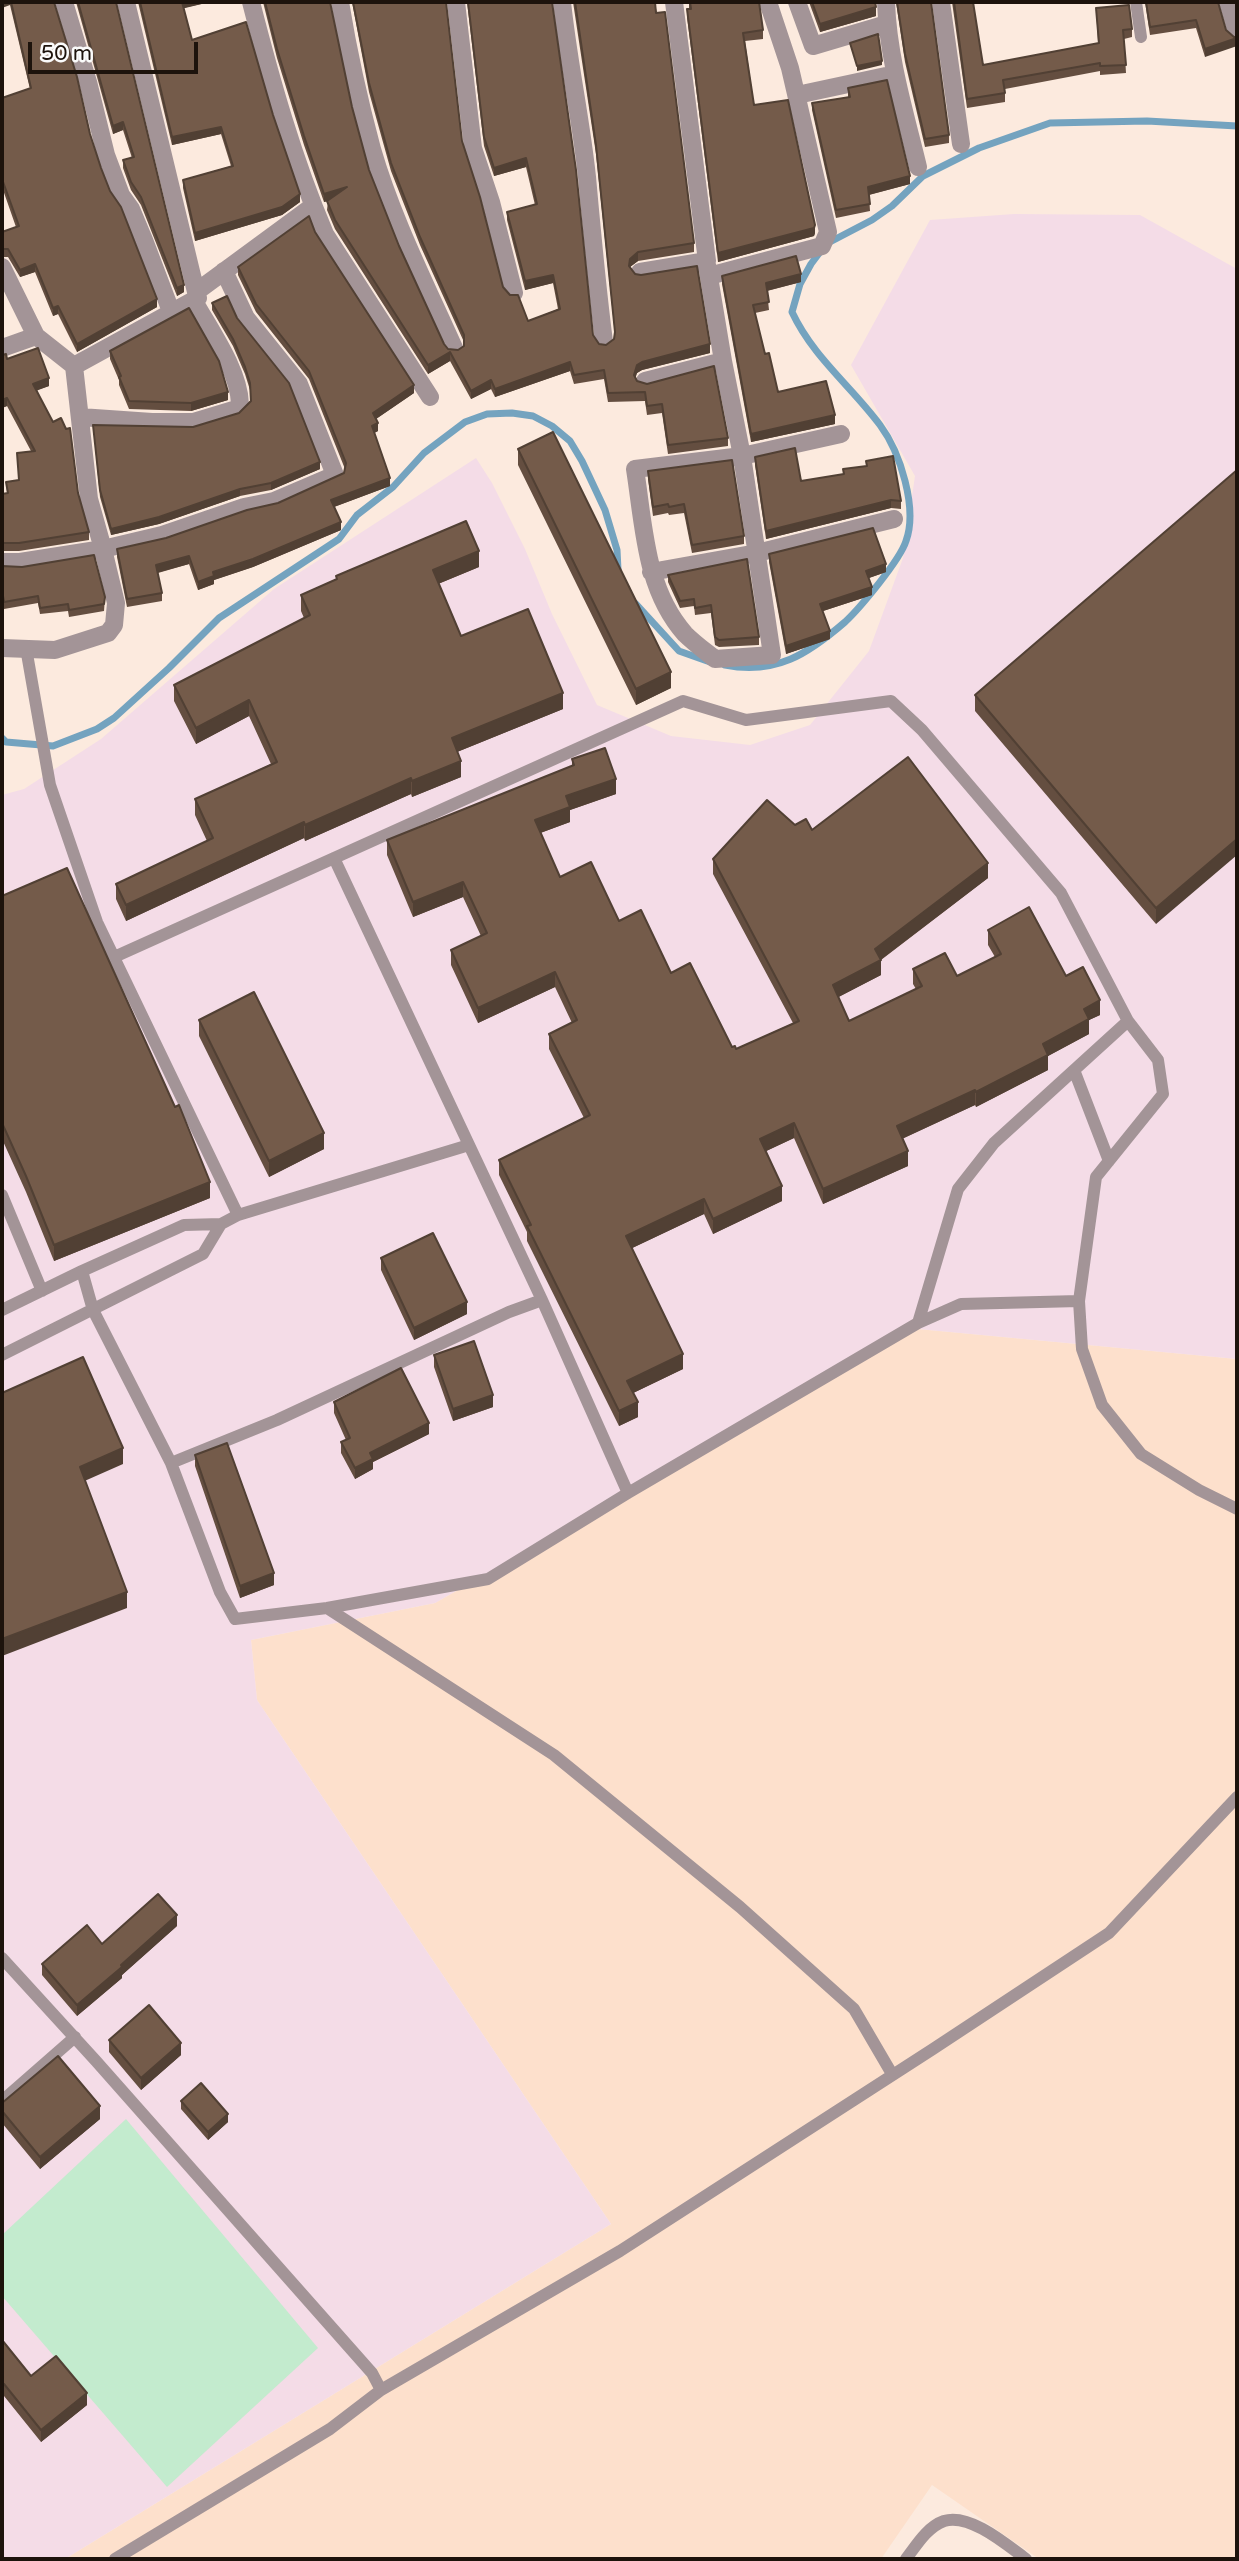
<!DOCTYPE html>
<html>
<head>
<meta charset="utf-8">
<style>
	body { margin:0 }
	#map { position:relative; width:1239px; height:2561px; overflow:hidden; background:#fceade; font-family:"Varela Round",sans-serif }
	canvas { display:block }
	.frame { position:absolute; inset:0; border:4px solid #1d130c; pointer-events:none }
	.scale { position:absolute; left:28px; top:42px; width:170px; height:32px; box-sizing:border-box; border:4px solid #1d130c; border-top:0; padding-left:9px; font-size:21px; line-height:24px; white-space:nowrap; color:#1d130c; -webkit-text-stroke:5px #fbfbfb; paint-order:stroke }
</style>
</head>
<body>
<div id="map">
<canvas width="1239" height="2561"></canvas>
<div class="frame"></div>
<div class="scale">50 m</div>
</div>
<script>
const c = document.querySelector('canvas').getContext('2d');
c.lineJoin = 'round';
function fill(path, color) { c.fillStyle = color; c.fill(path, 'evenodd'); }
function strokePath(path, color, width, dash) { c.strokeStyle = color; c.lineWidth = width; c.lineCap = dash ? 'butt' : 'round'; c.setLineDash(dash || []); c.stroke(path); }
fill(new Path2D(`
	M918 1329 1237 1359V2559H1039L932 2485 881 2559H65L611 2224 257 1700 251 1640 435 1603Z`), '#fde0cc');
fill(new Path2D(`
	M1014 214 1140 215 1237 269V1359L918 1329 435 1603 251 1640 257 1700 611 2224 65 2559H2V795L24 789 101 739 274 589 476 458 492 483 525 549 552 614 597 705 671 736 750 745 810 725 869 651 903 558 915 476 851 365 930 220Z`), '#f4dce7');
fill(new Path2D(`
	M126 2119 318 2348 167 2487 2 2296V2235Z`), '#c3ebce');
strokePath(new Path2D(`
	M636 604 679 651 710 662
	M725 665C776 675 808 654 845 622 860 608 900 560 906 541 918 508 900 452 880 425 851 386 813 357 792 312L800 284 811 264 826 244 872 220 892 206 923 176 979 148 1050 123 1147 121 1237 126
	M2 738 6 742 53 746 97 729 114 718 169 668 219 618 339 539 357 515 393 487 424 453 465 422 487 414 512 413 533 416 552 426 570 441 582 461 605 510 617 550 618 570`), '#74a3bf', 7);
strokePath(new Path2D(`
	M1136 2 1141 37
	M26 648 50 785 97 922 238 1215
	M334 858 542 1300 628 1493
	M1074 1070 1109 1161
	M2 1195 42 1291
	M82 1271 93 1310 171 1463 220 1592 235 1619 327 1608 488 1579 628 1493 918 1323 961 1304 1079 1301 1096 1177 1163 1094 1158 1060 1128 1021 1061 893 922 730 891 701 746 720 683 701 112 958
	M1079 1301 1082 1349 1102 1405 1141 1454 1199 1490 1237 1509
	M2 1310 82 1271 184 1225 221 1224 238 1215 469 1145
	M918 1323 958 1189 994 1143 1128 1021
	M2 1355 203 1254 221 1224
	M171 1463 277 1420 509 1312 542 1300
	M327 1608 554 1755 740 1907 854 2009 892 2074
	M2 1958 96 2061 372 2373 381 2390
	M2 2101 75 2037
	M115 2559 330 2429 381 2390 620 2251 933 2049 1109 1933 1237 1797
	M906 2559C916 2546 927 2527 944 2521 970 2513 1007 2545 1026 2559`), '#a39497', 12);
strokePath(new Path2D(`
	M64 2 88 82 106 155 121 195 131 209 144 240 172 314
	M126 2 196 292 313 206
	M251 2C271 80 293 159 325 234L430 397
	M340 2C348 51 359 101 372 149 392 218 425 283 454 348
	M456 2 473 148 491 202 514 293
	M562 2C568 60 581 119 587 177 592 233 597 287 604 342
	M797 2 813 46 887 24
	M886 2C888 58 905 113 918 167
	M941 2 961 144
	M1228 2 1237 34
	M797 95 895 74
	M2 267 36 336 74 366
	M640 272 707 261 674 2
	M709 276 822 246 828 232 790 68 768 2
	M196 292 198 298 74 366 89 499 103 549 162 535 244 507 274 501 335 475 299 384 246 318 224 271
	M2 348 36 336
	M723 361 742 456 772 655 715 659C705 651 694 643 685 634 645 589 644 526 635 469L742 456 841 434
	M645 381 723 361 707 265
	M80 417 152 422H193L236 409 240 404C239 370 210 330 194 301
	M2 562H20L103 549 116 603 114 625 108 633 55 650 2 648
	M651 572 757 553 894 519`), '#a39497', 18);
fill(new Path2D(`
	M2 2H54L90 134 101 168 157 307 77 352 58 314 53 316 35 272 20 277 8 257H2V232L16 227 2 187V98L30 89 10 5Z
	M76 2H116L184 292 177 296 141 205 131 190 123 168V160L132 158 123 130 113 134Z
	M138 2H210L183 8 192 40 273 115 300 202 282 215 195 241 183 188V180L231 166 221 134 172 145Z
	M263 2H330L352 107 369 170 399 246 444 344 448 349 458 350 464 346V342L420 245 391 171 369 92 352 2H446L462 141 503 287 528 321 558 309 553 283 525 290 507 220V212L535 205 526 167 494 176 484 146 467 2H552L593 335 599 344 606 345 614 339 615 335 596 154 573 2H655L694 243V252L638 261 630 267 710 353 642 370 637 373 635 377 637 381 728 438V446L668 454 662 413 647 415 645 401 608 402 604 379 574 384 570 371 495 397 491 389 471 399 450 361 428 374 335 229 327 210 328 201 324 202 304 145 277 58Z
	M689 2H759L763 30V39L745 41 754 105 815 233 814 236 718 262 687 17V9H689Z
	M809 2H875L876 16 820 32Z
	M896 2H931L949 135V143L925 147 905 62Z
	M952 2H973L983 65 1098 43 1096 8 1132 29V37L1124 39 1126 73 1100 75V71L1005 89V102L967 108Z
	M1145 2H1218L1205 57 1196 28 1150 35Z
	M848 88 910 184 869 195 870 211 836 218 812 110V103L848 97Z
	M315 232 414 393 376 419 378 431 374 433 390 486 334 507 341 530 253 567 214 580V584L198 590 189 564 158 573 162 593V601L127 607 117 557V549L166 538 278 503 344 473 345 469 309 379 256 312 238 275V267Z
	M722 276 801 282 767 291 769 310 755 313 765 354 778 392 835 424 751 442 722 284Z
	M212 303 237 318 320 469 271 490 240 496 159 524 111 535 100 497 93 425 193 427 239 413 250 401V390L245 374 233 346 212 310Z
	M110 351 228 400 191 411 129 409 119 385V380L110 359Z
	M2 355 49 386 37 390 78 493 89 532V540L19 551H2V494L7 493 6 482 19 480 17 453 31 451 7 406 2 408Z
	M518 449 671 688 636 705 518 465Z
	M755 457 801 481 843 474V469L866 466V461L901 501V509L891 508 766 539 755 465Z
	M1237 470 1156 924 975 711V695Z
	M648 471 744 536V544L692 553 684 513 669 515 668 513 653 516 648 479Z
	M769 554 886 572 869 578 872 595 823 611 830 639 786 654 769 562Z
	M2 566 105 597 104 611 69 617 68 611 40 614 38 603 4 609 2 596Z
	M479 567 438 584 461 636 563 709 457 752 461 777 412 797 411 794 305 841 304 838 126 921 116 899V884L207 841 195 815V799L271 764 249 716 196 744 174 701V685L304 618 301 611V595L336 579V576Z
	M668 575 759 637V645L719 647 715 645 711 613 695 615 694 606 680 608 668 582Z
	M572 759 616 794 570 810V822L540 833 560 877 619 921 671 973 732 1047 736 1049 793 1023 713 874V859L795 825 988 878 881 960V975L838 997 849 1021 916 989 913 984V969L957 976 995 957 988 945V930L1066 976 1100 1015 1089 1020V1034L1048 1056V1070L976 1107 975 1105 902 1139 908 1166 823 1204 794 1138 766 1151 782 1201 713 1234 704 1214 632 1248 683 1369 633 1393 638 1417 619 1426 527 1241V1232L499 1175V1160L584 1118 549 1049V1034L572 1023 555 987 478 1023 451 965V950L481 936 463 897 413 917 387 855V840L572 766Z
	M2 896 210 1198 54 1261 26 1192 2 1139Z
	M199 1020 324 1149 269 1177 199 1036Z
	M381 1258 467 1314 414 1340 381 1270Z
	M434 1355 493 1407 453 1421 434 1367Z
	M334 1402 429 1434 373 1462V1469L355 1479 341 1453V1442L346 1440 334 1413Z
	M195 1455 274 1585 240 1598 195 1466Z
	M177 1926 122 1975V1978L77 2016 42 1975V1964L102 1944Z
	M109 2040 181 2055 141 2090 109 2052Z
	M181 2101 228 2122 208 2140 181 2109Z
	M2 2103 100 2119 40 2169 2 2123Z
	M2 2340 31 2376 87 2405 41 2442 4 2396 2 2398Z`), '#644e40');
fill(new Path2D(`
	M2 2H10V5L2 8Z
	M181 2H210L181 9Z
	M876 7V16L820 32V24Z
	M1237 38V46L1205 57V49Z
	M882 61V65L857 71V66Z
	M123 122V130L113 134V126Z
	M221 127V134L172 145V137Z
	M526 158V167L494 176V168Z
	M910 176V184L868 195V187Z
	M347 187V195L324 202V194Z
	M300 194V202L282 215 195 241V233Z
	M815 225V233L814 236 718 262V253Z
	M638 252V261L630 267 629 275 630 259Z
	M35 264V272L20 277V270Z
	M801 274V282L766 291V283Z
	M553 275V283L525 290V281Z
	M184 285V292L177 296V288Z
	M157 299V307L77 352V344Z
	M58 306V314L53 316V308Z
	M710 344V353L642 370 637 373 634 383V375L637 365 642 362Z
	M450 352V361L428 374V365Z
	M570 362V371L495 397V389Z
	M49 378V386L33 392V384Z
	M491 380V389L471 399V391Z
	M414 385V393L373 421V413Z
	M228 392V400L191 411V403Z
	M7 398V406L2 408V400Z
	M835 415V424L751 442V434Z
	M378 423V431L372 434V426Z
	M320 462V469L271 490V483Z
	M390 478V486L331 508V500Z
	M240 489V496L159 524 111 535V529Z
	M891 500V508L766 539V531Z
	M341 522V530L253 567 214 580V584L198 590V582L213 572Z
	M479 551V567L433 586V570Z
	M189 556V564L156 573V565Z
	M886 564V572L866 579V571Z
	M872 587V595L820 612V604Z
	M830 631V639L786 654V646Z
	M671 672V688L636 705V689Z
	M563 693V709L452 754V738Z
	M249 700V716L196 744V728Z
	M461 761V777L412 797V781Z
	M411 778V794L305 841V825Z
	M616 779V794L570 810V822L535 835V820L566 796Z
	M304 822V838L126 921V905Z
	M1237 839V855L1156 924V908Z
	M988 863V878L879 961 881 960V975L833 1000V985L875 949Z
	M463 882V897L413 917V902Z
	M555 972V987L478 1023V1008Z
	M1100 1000V1015L1089 1020V1034L1048 1056V1070L976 1107V1092L1043 1044 1084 1009Z
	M975 1090V1105L897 1141V1126Z
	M794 1123V1138L760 1154V1139Z
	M324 1133V1149L269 1177V1161Z
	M908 1151V1166L823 1204V1189Z
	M210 1182V1198L54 1261V1245Z
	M782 1186V1201L713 1234V1219Z
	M704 1199V1214L626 1251V1236Z
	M4 1267V1279L2 1281V1268Z
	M467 1302V1314L414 1340V1328Z
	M683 1354V1369L627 1396V1381Z
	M493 1395V1407L453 1421V1409Z
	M638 1402V1417L619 1426V1411Z
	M429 1423V1434L373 1462V1469L355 1479V1468L370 1453Z
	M123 1448V1464L80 1483V1467Z
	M274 1573V1585L240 1598V1586Z
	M127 1592V1608L2 1656V1639Z
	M177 1915V1926L122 1975V1978L77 2016V2005Z
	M181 2043V2055L141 2090V2078Z
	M100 2106V2119L40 2169V2157Z
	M228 2114V2122L208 2140V2132Z
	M4 2384V2396L2 2398V2386Z
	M87 2393V2405L41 2442V2430Z`), '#514034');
const building = new Path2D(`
	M11 2H54L77 77 90 134 101 168 110 191 121 207 157 299 77 344 58 306 53 308 35 264 20 270 8 249H2V232L19 226 2 179V98L31 88Z
	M78 2H116L184 285 177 288 141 197 131 182 123 160 134 157 123 122 113 126Z
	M140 2H182L192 40 246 22 273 115 300 194 282 207 195 233 183 180 233 166 221 127 172 137Z
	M265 2H330L352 107 369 170 399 246 444 344 448 349 458 350 464 346V335L420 237 391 163 369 83 353 2H446L462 141 480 197 503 287 510 295H518L528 321 560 309 553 275 525 281 507 212 537 204 526 158 494 168 484 137 468 2H552L576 170 593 335 599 344 606 345 614 339 615 332 596 145 575 2H655L656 13 665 12 694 243 638 252 630 259 629 266 635 274 641 275 697 266 710 344 642 362 637 365 634 375 637 381 647 384 714 366 728 438 668 445 662 404 647 406 645 392 608 393 604 370 574 375 570 362 495 389 491 380 471 391 450 352 428 365 335 220 327 201 347 187 324 194 304 136 277 49Z
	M690 2H759L763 30 743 33 754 105 788 100 815 225 814 228 718 253 687 9H691Z
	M812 2H875L876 7 820 24Z
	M897 2H931L949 135 925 139 905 54Z
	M954 2H973L983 65 1099 43 1096 8 1129 5 1132 29 1123 30 1126 65 1100 66V63L1003 80 1005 93 967 99Z
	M1146 2H1218L1226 30 1234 37H1237V38L1205 49 1196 20 1150 27Z
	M878 34 882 61 857 66 850 43Z
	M887 80 910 176 868 187 870 204 836 210 812 103 850 97 848 88Z
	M309 216 315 232 414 385 373 413 378 423 372 426 390 478 331 500 341 522 253 559 213 572 214 576 198 582 189 556 156 565 162 593 127 599 117 549 166 538 247 510 278 503 344 473 346 463 309 371 256 304 238 267Z
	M796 256 801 274 766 283 769 302 753 305 765 354 769 353 778 392 826 381 835 415 751 434 722 276Z
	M227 296 237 318 289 383 320 462 271 483 240 489 159 517 111 529 100 490 93 425 193 427 239 413 251 401 250 383 245 367 233 339 212 303Z
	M189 308 219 361 228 392 191 403 129 401 119 377 121 376 110 351Z
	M38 348 49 378 33 384 53 422 61 418 66 429 70 428 78 493 89 532 19 543H2V494L8 493 6 482 19 480 17 453 35 451 7 398 2 400V355L6 354 7 359Z
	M553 432 671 672 636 689 518 449Z
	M795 448 801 481 844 474 843 469 867 466 866 461 893 456 901 501 891 500 766 531 755 457Z
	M732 460 744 536 692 545 684 504 669 507 668 504 653 507 648 471Z
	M1237 470V839L1156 908 975 695Z
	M466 521 479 551 433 570 461 636 528 609 563 693 452 738 461 761 412 781 411 778 305 825 304 822 126 905 116 884 213 838 195 799 277 762 249 700 196 728 174 685 310 615 301 595 337 579 336 576Z
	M873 528 886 564 866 571 872 587 820 604 830 631 786 646 769 554Z
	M94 555 105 597 104 604 69 610 68 604 40 608 38 596 4 602 2 590V566L22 567Z
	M747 559 759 637 719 640 715 637 711 605 695 608 694 599 680 601 668 575Z
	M605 748 616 779 566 796 570 807 535 820 560 877 591 862 619 921 641 910 671 973 690 963 732 1047 735 1046 736 1049 799 1021 713 859 767 800 795 825 806 819 812 830 908 757 988 863 875 949 881 960 833 985 849 1021 922 986 913 969 945 953 957 976 1001 954 988 930 1029 907 1066 976 1083 967 1100 1000 1084 1009 1089 1019 1043 1044 1048 1055 976 1092 975 1090 897 1126 908 1151 823 1189 794 1123 760 1139 782 1186 713 1219 704 1199 626 1236 683 1354 627 1381 638 1402 619 1411 527 1226 531 1225 499 1160 590 1115 549 1034 577 1020 555 972 478 1008 451 950 487 933 463 882 413 902 387 840 574 765 572 759Z
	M67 868 175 1107 179 1105 210 1182 54 1245 26 1176 2 1123V896Z
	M254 992 324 1133 269 1161 199 1020Z
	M433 1233 467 1302 414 1328 381 1258Z
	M474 1341 493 1395 453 1409 434 1355Z
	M83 1357 123 1448 80 1467 127 1592 2 1639V1393Z
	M401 1368 429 1423 370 1453 373 1459 355 1468 341 1442 350 1438 334 1402Z
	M227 1443 274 1573 240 1586 195 1455Z
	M158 1894 177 1915 121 1965 122 1967 77 2005 42 1964 87 1925 102 1944Z
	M149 2005 181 2043 141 2078 109 2040Z
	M58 2056 100 2106 40 2157 2 2111V2103Z
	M201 2083 228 2114 208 2132 181 2101Z
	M2 2340 31 2376 56 2356 87 2393 41 2430 4 2384 2 2386Z`);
fill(building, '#745b4a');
strokePath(building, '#514034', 2);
</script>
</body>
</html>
